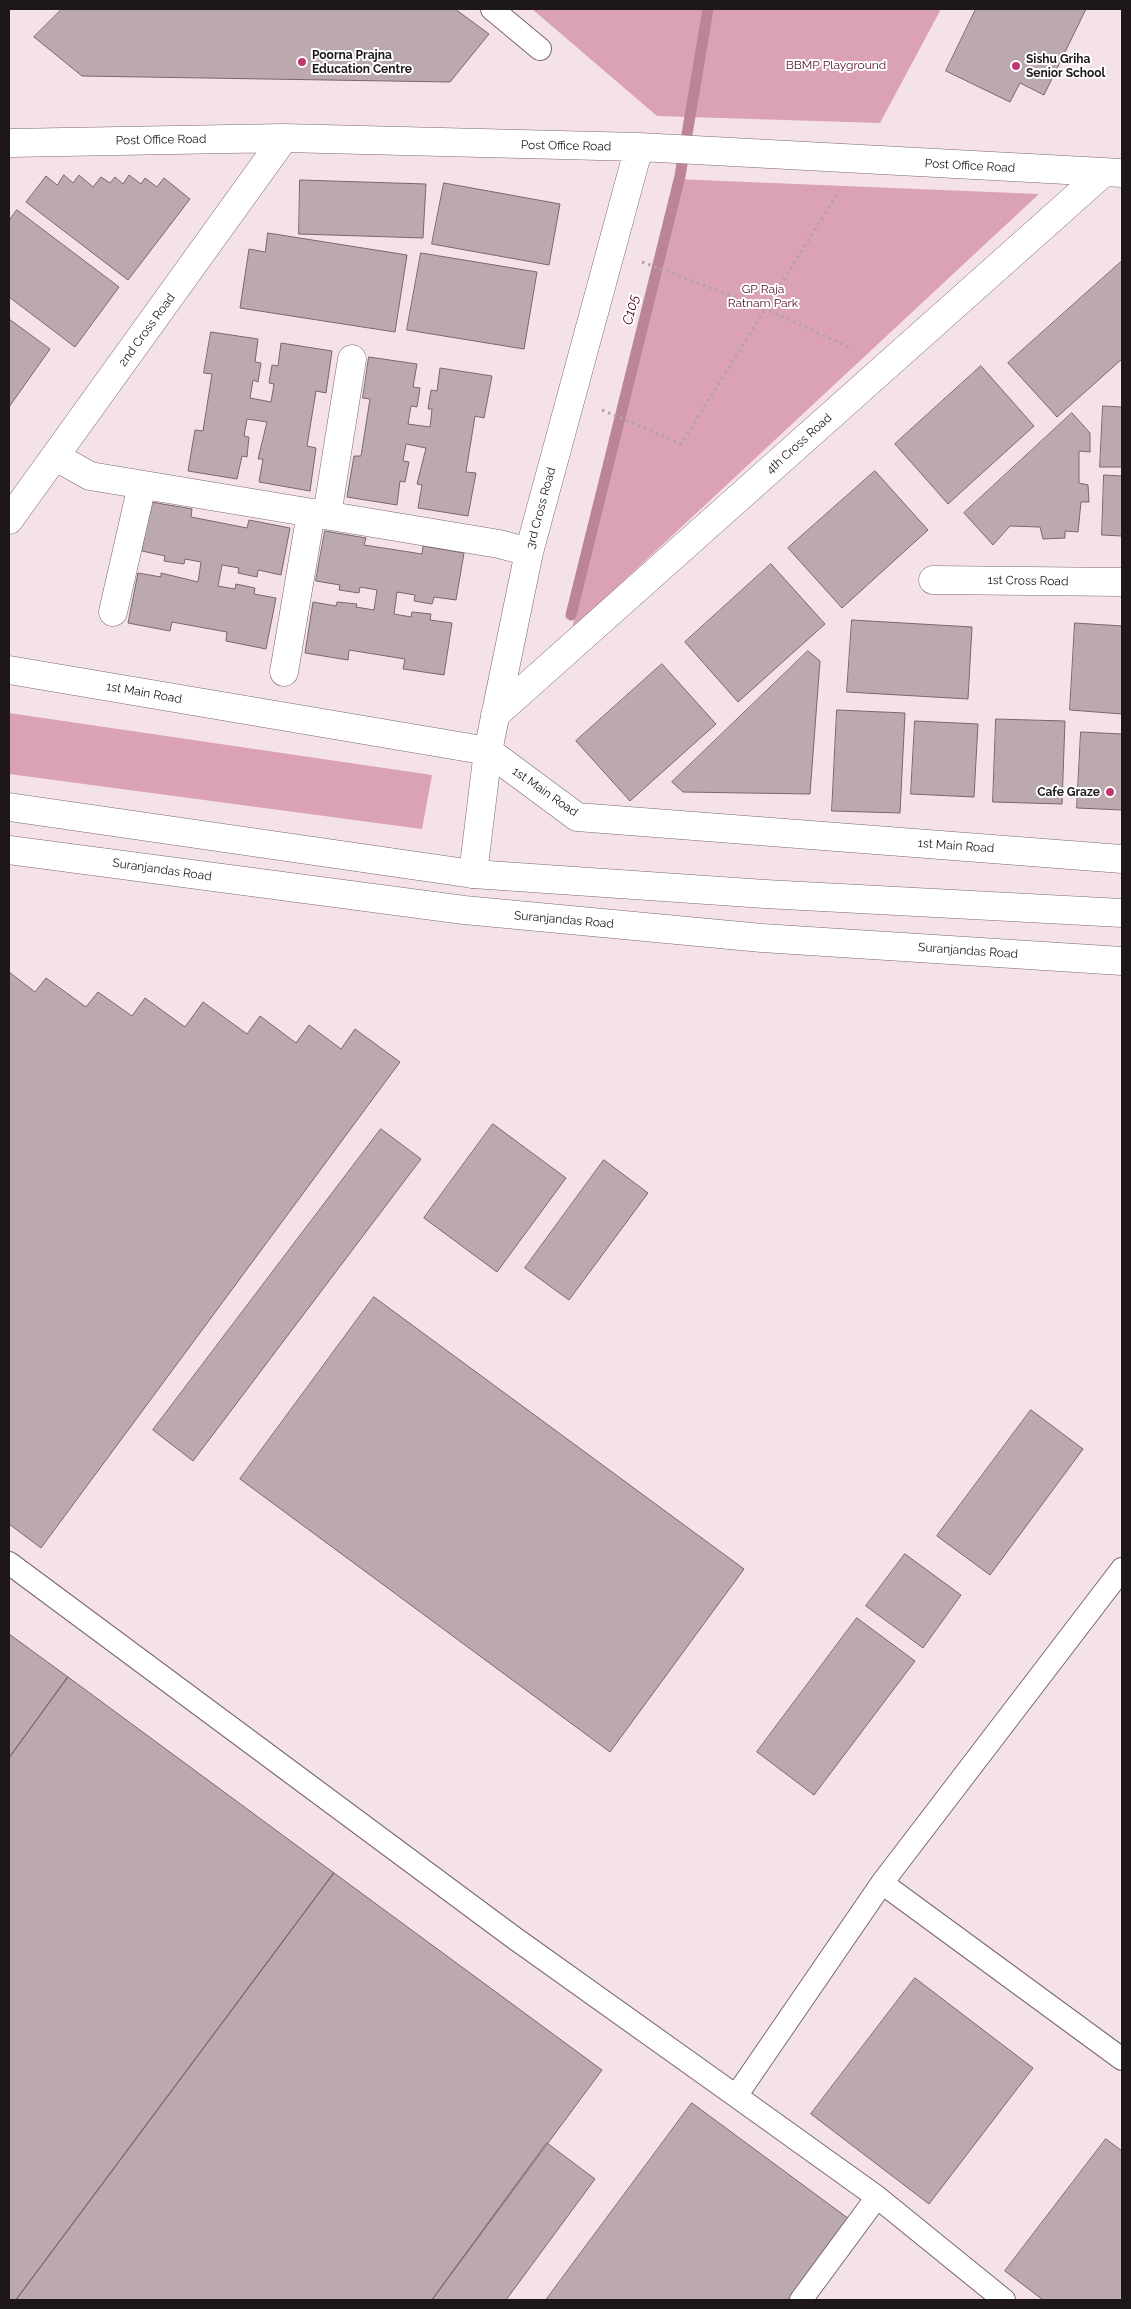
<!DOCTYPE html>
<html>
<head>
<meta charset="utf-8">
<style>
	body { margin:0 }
	#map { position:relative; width:1131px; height:2309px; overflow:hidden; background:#f5e2e7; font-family:Raleway,sans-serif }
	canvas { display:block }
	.frame { position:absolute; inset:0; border:10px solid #1e1719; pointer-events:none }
</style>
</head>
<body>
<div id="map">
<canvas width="1131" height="2309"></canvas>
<div class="frame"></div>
</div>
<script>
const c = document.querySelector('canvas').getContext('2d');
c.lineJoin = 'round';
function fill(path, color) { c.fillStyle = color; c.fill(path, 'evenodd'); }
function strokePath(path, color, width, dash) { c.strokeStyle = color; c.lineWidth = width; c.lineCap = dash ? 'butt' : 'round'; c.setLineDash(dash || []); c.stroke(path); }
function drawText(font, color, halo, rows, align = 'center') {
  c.font = font + ' Raleway,sans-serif'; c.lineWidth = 4; c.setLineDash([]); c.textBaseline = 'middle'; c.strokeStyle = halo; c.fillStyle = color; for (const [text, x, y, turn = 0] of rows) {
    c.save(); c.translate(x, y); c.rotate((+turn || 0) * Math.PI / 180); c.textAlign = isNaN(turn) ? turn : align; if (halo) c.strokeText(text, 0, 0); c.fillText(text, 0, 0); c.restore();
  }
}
fill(new Path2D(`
	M532 9H941L880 123 657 116Z
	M675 179 1039 194 572 629 616 415Z
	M9 713 432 775 422 829 9 774Z`), '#daa2b3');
strokePath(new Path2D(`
	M571 615 680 176 708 9`), '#bb8595', 11);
const building = new Path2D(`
	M62 9H455L489 34 450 82 82 76 34 37Z
	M976 9H1086L1044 95 1020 83 1010 102 946 71Z
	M64 175 73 183 79 175 93 187 101 177 110 183 115 177 123 184 129 175 141 184 145 178 157 187 164 178 190 199 128 280 26 202 46 176 57 185Z
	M300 180 426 184 423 238 299 234Z
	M444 183 560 204 549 265 432 244Z
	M17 210 119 287 75 347 9 297V221Z
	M268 233 407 255 395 332 240 308 249 249 265 252Z
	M421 253 537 272 524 349 407 330Z
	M1122 261V359L1057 417 1008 363Z
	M9 319 50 349 9 407Z
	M211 332 258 339 255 362 261 363 258 382 253 380 250 398 271 402 274 384 269 383 272 365 278 366 281 343 332 351 326 393 316 391 307 446 316 448 310 491 259 482 263 459H258L267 422 247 419 244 436 249 437 247 457 242 456 237 479 188 471 195 430 203 431 212 374 204 373Z
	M369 357 417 364 413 387 420 388 417 407 411 406 408 424 430 427 432 409H428L431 390 437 391 440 368 492 376 484 418 475 416 466 472 476 473 468 516 418 508 422 485 417 484 426 448 406 444 403 461 409 462 405 482 400 481 397 505 347 497 354 456H361L370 399 363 398Z
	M981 366 1034 426 948 504 895 444Z
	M1103 406 1122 407V467H1100Z
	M1072 413 1090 433V452L1079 451V483L1088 485 1089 502H1081L1078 532 1065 531V538L1043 539 1040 527 1010 526 993 545 964 513Z
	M875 471 928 530 842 608 788 548Z
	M1104 475 1122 476V536L1102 535Z
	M151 502 192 509 191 517 247 528 249 520 290 528 281 575 258 570 257 577 238 573 239 568 222 565 218 586 235 589 236 584 255 588 254 594 276 598 266 649 226 641 227 632 172 622 170 631 128 623 138 573 161 577V573L198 582 201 562 185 559 184 564 164 561 165 556 142 551Z
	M325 531 366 538 364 545 422 554 423 546 464 553 456 600 434 597 432 604 414 601 415 595 397 592 394 614 411 617 412 612 431 614 430 620 452 623 444 675 403 669 405 659 349 650 348 660 305 653 313 602 336 606 337 602 357 604 356 607 374 610 377 590 360 587 359 593 339 590 340 585 316 581Z
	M771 564 825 624 738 702 685 642Z
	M852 620 972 627 968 699 847 692Z
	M1075 623 1122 626V714L1070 710Z
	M808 651 820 661 810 794 683 792 672 782Z
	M662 664 716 724 630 801 576 741Z
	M837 710 905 713 900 813 832 811Z
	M996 719 1065 721 1062 804 993 802Z
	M915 721 978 724 974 797 911 794Z
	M1081 732 1122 734V810L1077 808Z
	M9 972 35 992 46 978 86 1007 98 992 132 1016 145 998 185 1027 203 1002 247 1034 260 1016 296 1043 309 1025 341 1049 355 1029 400 1062 41 1548 9 1524Z
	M493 1124 566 1178 497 1272 424 1218Z
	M381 1129 421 1159 193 1461 153 1430Z
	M604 1160 648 1193 569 1300 525 1268Z
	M374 1297 744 1569 610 1752 240 1479Z
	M1031 1410 1083 1449 990 1575 937 1536Z
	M905 1554 961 1595 923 1648 866 1606Z
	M857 1618 915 1661 814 1795 757 1752Z
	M9 1634 68 1677 9 1758Z
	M68 1677 334 1873 16 2300H9V1758Z
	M334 1873 602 2070 432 2300H16Z
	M915 1978 1033 2068 929 2204 811 2114Z
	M692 2103 849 2219 788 2300H546Z
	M1106 2139 1122 2151V2300H1043L1005 2271Z
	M547 2143 595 2179 506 2300H432Z`);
fill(building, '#bba9ae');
strokePath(building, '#77676b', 1);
const lane = new Path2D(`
	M492 9 540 49
	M9 1563 513 1937 736 2096
	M1122 1569 882 1883 1122 2059
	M882 1883 736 2096 877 2197 1004 2300
	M801 2300 877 2197`);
const street = new Path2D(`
	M9 143 284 138 639 147 1122 173
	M56 457 90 476 499 544 529 552
	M327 515 352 359
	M9 520 284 138
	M933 580 1122 582
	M113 612 142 485
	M9 670 488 751 577 817 1122 859
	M284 672 311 513
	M495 715 1103 173
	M473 874 488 751 529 552 639 147`);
const primary = new Path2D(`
	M9 807 473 874 765 894 1122 913
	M9 850 464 910 762 938 1122 961`);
strokePath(lane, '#79686d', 24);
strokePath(street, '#79686d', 29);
strokePath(primary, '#79686d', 29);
strokePath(new Path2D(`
	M642 262 766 309 853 349
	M602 410 681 444 839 191`), '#b2a3a7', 3, [2.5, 4]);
strokePath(lane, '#fff', 22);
strokePath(street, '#fff', 28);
strokePath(primary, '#fff', 28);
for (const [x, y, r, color] of [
	[302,62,5,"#c03670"],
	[1016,66,5,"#c03670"],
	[1110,792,5,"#c03670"]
]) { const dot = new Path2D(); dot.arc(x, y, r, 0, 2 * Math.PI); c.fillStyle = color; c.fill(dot); strokePath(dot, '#fff', 2); }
drawText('bold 12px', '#1e1719', '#fff', [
	["Poorna Prajna",312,55],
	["Education Centre",312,69],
	["Sishu Griha",1026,59],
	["Senior School",1026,73],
	["Cafe Graze",1100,792,"right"]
], 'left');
drawText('12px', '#52102c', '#fff', [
	["BBMP Playground",836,65],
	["GP Raja",763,289],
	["Ratnam Park",763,303]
]);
drawText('12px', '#1e1719', '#fff', [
	["Post Office Road",161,140,-1],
	["Post Office Road",566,146,1],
	["Post Office Road",970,166,3],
	["2nd Cross Road",147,330,-54],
	["4th Cross Road",799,444,-42],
	["3rd Cross Road",541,508,-75],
	["1st Cross Road",1028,581,1],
	["1st Main Road",144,693,10],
	["1st Main Road",545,792,35],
	["1st Main Road",956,846,4],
	["Suranjandas Road",162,870,8],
	["Suranjandas Road",564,920,5],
	["Suranjandas Road",968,951,4]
]);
drawText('italic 14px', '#4e0c29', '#fff', [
	["C105",631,310,-76]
]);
</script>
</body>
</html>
